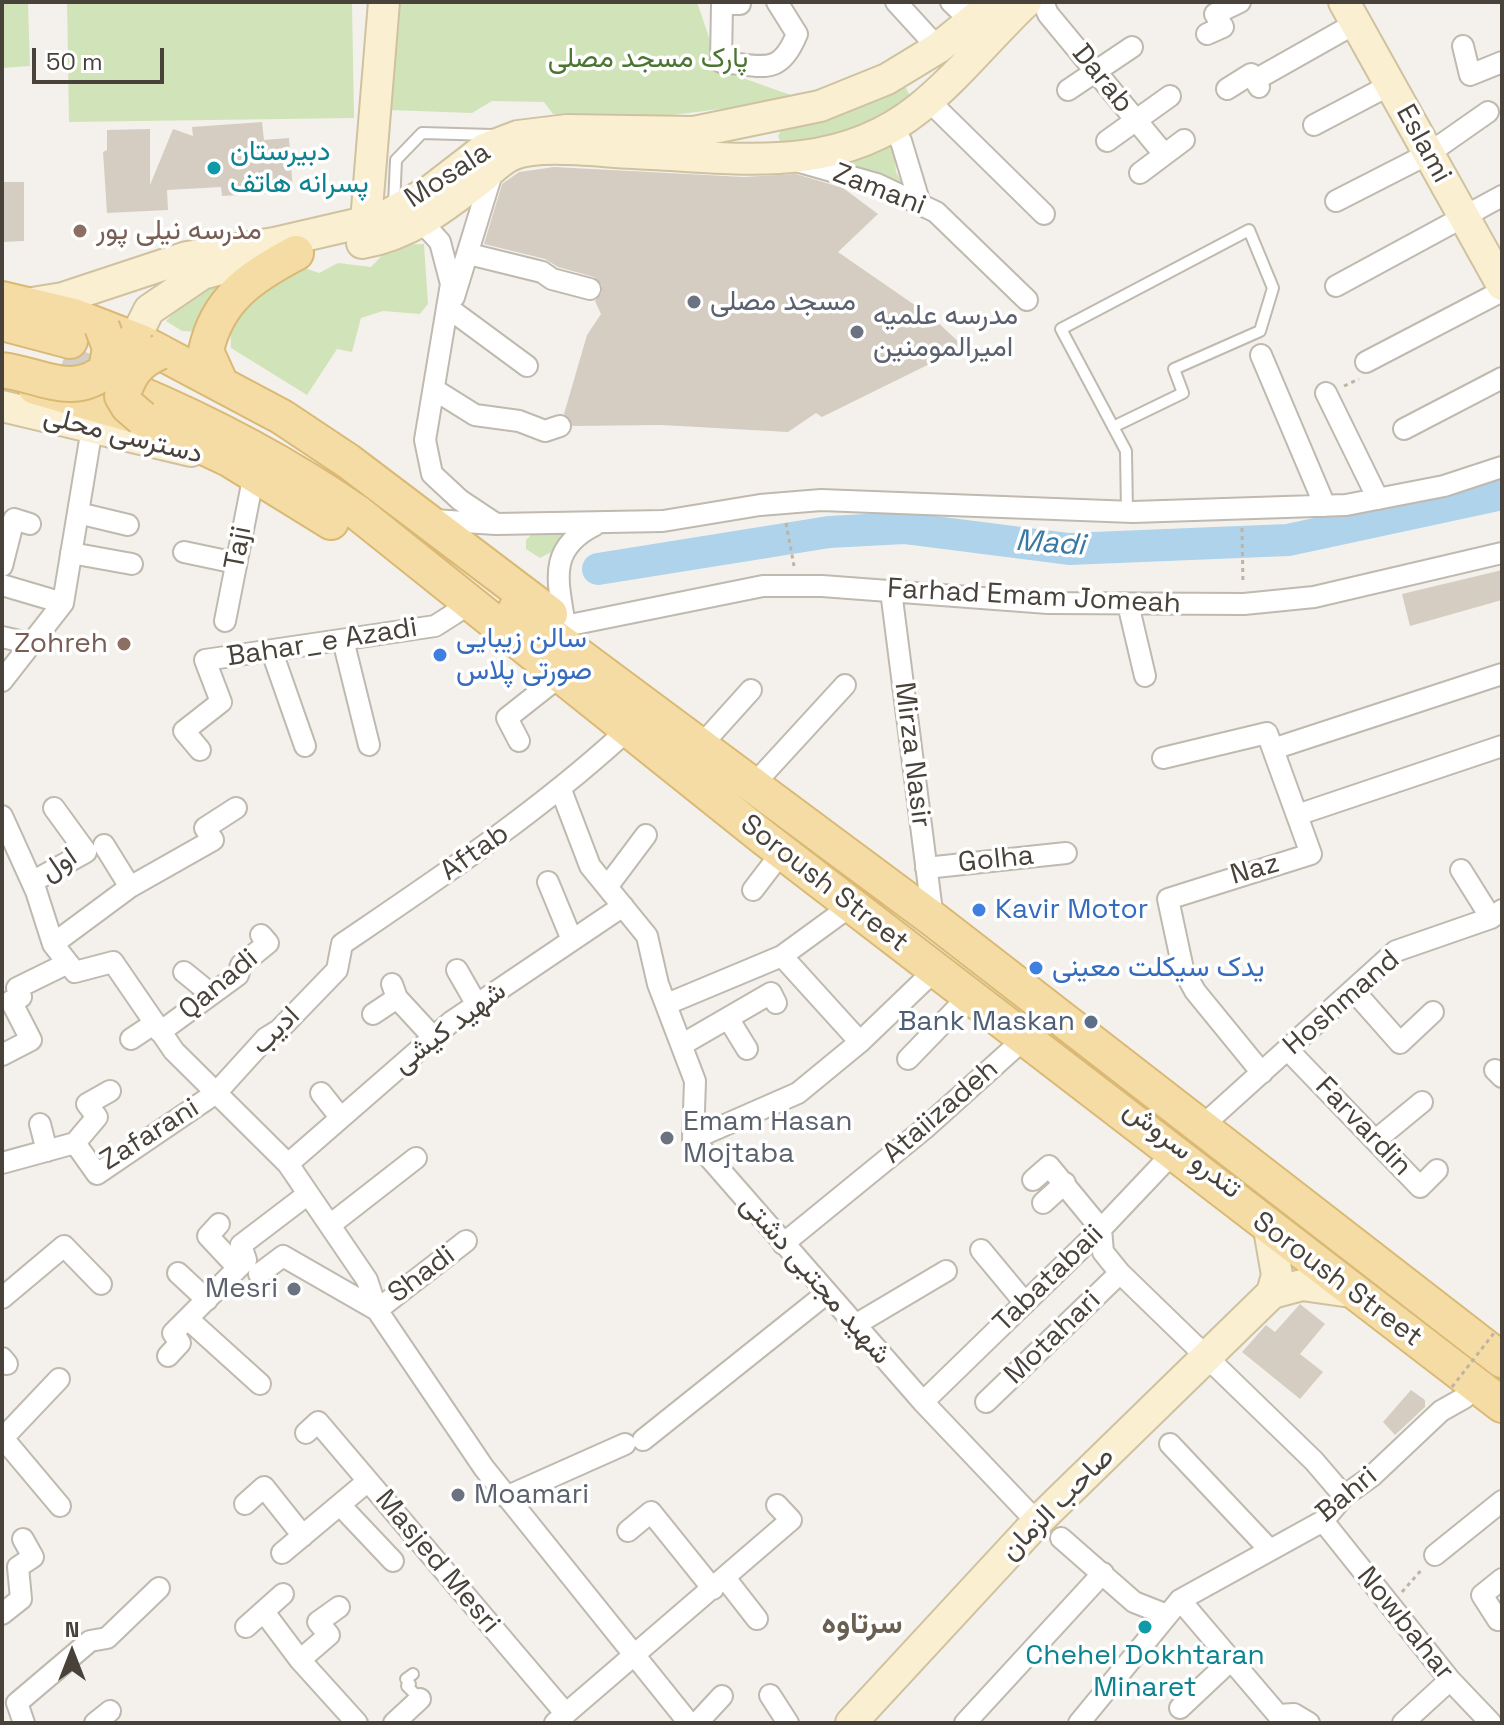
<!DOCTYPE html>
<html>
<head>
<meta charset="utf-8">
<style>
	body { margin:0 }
	#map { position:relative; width:1504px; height:1725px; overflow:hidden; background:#f4f1ec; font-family:"Space Grotesk",sans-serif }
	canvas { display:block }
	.frame { position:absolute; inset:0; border:4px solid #48423a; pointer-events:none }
	.north { position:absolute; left:32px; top:1613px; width:80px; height:80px; -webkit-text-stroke:6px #fff; paint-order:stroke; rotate:0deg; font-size:22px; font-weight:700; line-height:32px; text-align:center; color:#48423a }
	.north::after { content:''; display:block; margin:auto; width:28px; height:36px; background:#48423a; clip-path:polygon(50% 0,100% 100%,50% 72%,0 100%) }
	.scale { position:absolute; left:32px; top:48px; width:132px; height:36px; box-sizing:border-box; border:4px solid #48423a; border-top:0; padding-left:10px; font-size:24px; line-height:28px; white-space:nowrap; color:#48423a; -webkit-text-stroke:6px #fff; paint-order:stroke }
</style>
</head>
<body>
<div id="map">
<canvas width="1504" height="1725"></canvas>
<div class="frame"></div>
<div class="north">N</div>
<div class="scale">50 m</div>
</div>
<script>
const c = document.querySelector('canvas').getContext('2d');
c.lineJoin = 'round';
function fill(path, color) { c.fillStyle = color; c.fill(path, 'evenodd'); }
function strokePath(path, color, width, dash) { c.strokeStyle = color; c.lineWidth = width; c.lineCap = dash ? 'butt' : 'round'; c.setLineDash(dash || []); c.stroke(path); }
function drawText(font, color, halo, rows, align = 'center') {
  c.font = font + ' "Space Grotesk",Vazirmatn,sans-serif'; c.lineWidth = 7; c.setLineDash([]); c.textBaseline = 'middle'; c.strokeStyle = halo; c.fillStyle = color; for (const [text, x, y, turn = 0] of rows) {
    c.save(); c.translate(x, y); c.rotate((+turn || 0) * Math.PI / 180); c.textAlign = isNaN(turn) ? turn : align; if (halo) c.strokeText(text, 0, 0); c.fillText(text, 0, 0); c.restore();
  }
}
fill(new Path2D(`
	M2 2H28L30 66 2 68Z
	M67 2H352L354 118 69 122Z
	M400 2H697L720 70 802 99 656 117 553 114 544 102 492 101 472 113 388 110Z
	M899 86 906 88 912 100 855 134 782 146 778 136 782 129Z
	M893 141 896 172 904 187 840 163Z
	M424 244 428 304 420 314 383 311 361 318 352 352 337 349 307 395 231 348 230 316 299 266 319 273 338 263 371 267 392 245Z
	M235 274 202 332 182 331 166 321 193 293Z
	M570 530 555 550 540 558 526 549V540L535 531Z`), '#d1e4b9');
strokePath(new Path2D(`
	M598 569 829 532 904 528 1069 549 1288 540 1502 494`), '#aed3ea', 32);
fill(new Path2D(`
	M262 122 264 140 289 138 293 192 222 196 221 187 167 190 168 210 107 213 103 152 107 150V130L150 129V185L173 129 193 136 192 127Z
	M554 167 744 177 796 174 843 188 878 214 838 252 932 317 964 347 822 417 816 413 788 432 661 425 573 426 564 414 587 335 601 314 595 301 602 293V285L594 277 558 267 545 259 484 244 502 184 519 172Z
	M2 182H24V241L2 242Z
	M1502 570V600L1410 626 1402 594Z
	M1300 1304 1325 1324 1300 1354 1323 1372 1300 1399 1242 1352 1266 1325 1275 1332Z
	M1411 1390 1425 1400V1407L1395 1435 1383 1422Z`), '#d5cdc2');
strokePath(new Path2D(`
	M63 361 118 384`), '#d2cec8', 34, [34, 17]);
const lane = new Path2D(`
	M394 205 396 160 422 133 492 135
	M1113 427 1183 393 1174 369 1260 331 1273 288 1249 230 1061 329 1126 451 1127 512
	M413 1674 406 1679 410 1684 407 1686 421 1700`);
const street = new Path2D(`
	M896 2 938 48
	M951 2 971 21
	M1043 2 1048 14 1164 154
	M740 4H722L721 62C762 65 779 78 797 34L777 2
	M1207 34 1223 27 1215 14 1240 2
	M1463 46 1470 75 1502 62
	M1255 80 1356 23
	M1227 89 1251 74 1259 87
	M1068 90 1132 47
	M928 100 1044 214
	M1314 125 1390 85
	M891 127 901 141 920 204
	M1107 141 1170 96
	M796 161 877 184 936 212 1027 300
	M1140 173 1184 140
	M1336 201 1428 154 1488 112
	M421 221 440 242 451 284 425 440 432 474 460 500 496 524
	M469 254 542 272 552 279 590 289
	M1336 286 1502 196
	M454 297 493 170
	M447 307 527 366
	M1261 355 1325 506
	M1366 362 1502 291
	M435 390 475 415 519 421 545 431 560 426
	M1326 393 1378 499
	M1404 429 1502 378
	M78 513 128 525
	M433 520 496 524 663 521 760 505 821 500 1133 512 1346 505 1444 486 1502 467
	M595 525C547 549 558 580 565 626L763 586H822L1048 603 1244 604 1314 597 1502 553
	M184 552 236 563
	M71 553 132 564
	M2 566 14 519 30 524
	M2 585 63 603
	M891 591 933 919
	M1128 604 1145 676
	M225 621 254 474
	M2 637 32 644
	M343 640 369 745
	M272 652 305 746
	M2 681 63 603 92 428
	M519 741 507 718 550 684
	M705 741 751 690
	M1273 749 1502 674
	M200 750 184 731 221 702 205 660 435 626 457 612
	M1163 758 1267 733 1311 854 1168 899 1183 969 1195 991 1262 1073
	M756 782 845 685
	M561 790 590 866 647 936 658 984 695 1081 693 1139 923 1402 1037 1522
	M1297 815 1502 746
	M2 816 36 891 53 944 75 972 113 962 174 1051 288 1164 367 1280 377 1310 484 1468 689 1723
	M104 845 130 887
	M926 868 1066 853
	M1461 870 1491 918
	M32 882 86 852 54 808
	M548 882 572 940
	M607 887 646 835
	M753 890 782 852
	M53 944 130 887 213 840 205 828 236 808
	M782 956 860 1042
	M457 970 477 1005
	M184 972 211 994
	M392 984 397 998 433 1037
	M1354 991 1400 1043 1433 1012
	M667 1004 782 956 852 905
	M373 1014 397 998
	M728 1018 747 1049
	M160 1032 238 975 241 965 268 943 261 935
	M131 1039 155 1023
	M683 1044 771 993 776 1003
	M1288 1050 1420 1187 1437 1170
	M2 1055 31 1040 11 1001 21 997 17 988 68 963
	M908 1059 969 996
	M1495 1070 1502 1077
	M321 1093 340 1117
	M40 1124 47 1151
	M1200 1128 1396 951 1491 918 1502 910
	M693 1139 798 1093 860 1042 935 970
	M1377 1139 1422 1102
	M75 1143 97 1117 87 1104 110 1091
	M2 1163 75 1143 97 1174 216 1093 266 1038 279 1030 337 970 342 944C439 878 534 815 621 736
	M288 1164 451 1022 623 906
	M1033 1180 1049 1166 1101 1229 1103 1252 1120 1273 1314 1461 1344 1496
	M1043 1203 1065 1183
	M219 1224 208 1236 238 1268
	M330 1225 416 1158
	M783 1244 924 1129 1024 1039
	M981 1250 1025 1303
	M178 1273 207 1300
	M259 1274 283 1256 377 1310
	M2 1298 64 1246 101 1284
	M377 1310 466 1241
	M188 1319 260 1384
	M855 1325 946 1271
	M168 1356 180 1343 173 1333 246 1260 241 1245 308 1194
	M2 1358 7 1364
	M923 1402 1101 1229 1172 1154
	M986 1402 1120 1273
	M306 1433 318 1422 566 1714
	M2 1437 60 1506
	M3 1438 59 1379
	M643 1440 827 1293
	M1170 1444 1269 1549
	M506 1497 625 1444
	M245 1504 264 1487 303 1536
	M340 1505 393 1561
	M1323 1521 1450 1680 1491 1723
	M628 1531 651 1512 713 1589
	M1061 1538 1134 1602 1167 1615
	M282 1553 368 1481
	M1435 1555 1502 1501
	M725 1578 757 1619
	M1180 1600 1278 1715 1294 1714 1309 1723
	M264 1612 300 1660 357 1723
	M2 1614 21 1599 18 1567 33 1557 23 1539
	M1498 1620 1482 1595 1502 1579
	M246 1627 283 1594
	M300 1660 329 1635 318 1622 339 1607
	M770 1695 788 1723
	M1180 1708 1230 1661
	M24 1723 17 1703 90 1641 107 1638 159 1588
	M95 1723 110 1711
	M394 1723 420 1699
	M555 1723 791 1520 777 1505
	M697 1723 722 1696
	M965 1723 1103 1573
	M1079 1723 1180 1600 1323 1521 1344 1496 1372 1476 1441 1411 1464 1398 1475 1384
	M1403 1723 1450 1680`);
const secondary = new Path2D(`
	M1344 2 1502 285
	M366 221 384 2
	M362 243C408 235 442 209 478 181 488 173 500 160 512 155 540 143 601 152 633 153 732 157 833 177 918 109 957 78 990 36 1026 2
	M26 304 63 298 187 257 274 243 382 218 431 190 484 149 518 136 567 130 694 132 820 106 887 79 938 48 995 2
	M134 340 149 310 202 274 236 265
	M2 406 191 451
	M1272 1293 1302 1285 1351 1292
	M851 1723 1037 1522 1272 1293 1277 1275 1269 1229`);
const primary = new Path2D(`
	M2 299 74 316 141 342 282 417 348 461 550 614
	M2 323 70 341
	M220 382 206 351C217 299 252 276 296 253
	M35 387 142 418 229 459 331 522
	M131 390C212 424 286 463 358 513L764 838 1502 1405
	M516 609 933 919 1502 1360`);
strokePath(lane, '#bfb9af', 14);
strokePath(street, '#bfb9af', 24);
strokePath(secondary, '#cfc2a0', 34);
strokePath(primary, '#d9b974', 38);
strokePath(new Path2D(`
	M1344 386 1359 379
	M786 523 794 566
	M1242 528 1243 584
	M1402 1592 1423 1568`), '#bfb4a1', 3, [4, 4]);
strokePath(lane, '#fff', 10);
strokePath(street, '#fff', 20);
strokePath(secondary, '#faefd0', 30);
strokePath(primary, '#f5dca4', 34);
const primaryBridge = new Path2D(`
	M102 327 110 348 106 370
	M2 370C43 375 73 400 109 368 119 359 128 351 134 340
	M142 418 128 406 122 396C130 373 137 362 160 352`);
strokePath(primaryBridge, '#d9b974', 38, []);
strokePath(new Path2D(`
	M1452 1387 1494 1333`), '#bfb4a1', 3, [4, 4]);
strokePath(primaryBridge, '#f5dca4', 34);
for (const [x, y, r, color] of [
	[214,168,8,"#0f9aa8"],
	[80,231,8,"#8d6e63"],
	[694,302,8,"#6b7280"],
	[857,332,8,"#6b7280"],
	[124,644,8,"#8d6e63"],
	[440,655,8,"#3f7fe0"],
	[979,910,8,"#3f7fe0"],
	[1036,968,8,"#3f7fe0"],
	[1091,1022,8,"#5c6f8a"],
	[667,1138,8,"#6b7280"],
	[294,1289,8,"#6b7280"],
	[458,1495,8,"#6b7280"],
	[1145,1627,8,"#0f9aa8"]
]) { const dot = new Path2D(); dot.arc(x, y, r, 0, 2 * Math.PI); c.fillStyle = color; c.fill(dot); strokePath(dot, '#fff', 3); }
drawText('28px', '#4c7532', '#fff', [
	["پارک مسجد مصلی",648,59]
]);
drawText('28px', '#48423a', '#fff', [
	["Darab",1102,79,51],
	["Eslami",1423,144,61],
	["Mosala",448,176,-33],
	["Zamani",879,190,21],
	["دسترسی محلی",123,436,14],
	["Taji",239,548,-79],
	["Farhad Emam Jomeah",1034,597,3],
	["Bahar_e Azadi",322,643,-9],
	["Mirza Nasir",912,755,83],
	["Aftab",475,853,-35],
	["Golha",996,860,-6],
	["اول",59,865,-34],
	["Naz",1255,870,-16],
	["Soroush Street",824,884,38],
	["Qanadi",219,985,-40],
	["Hoshmand",1342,1003,-41],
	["شهید کیشی",450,1028,-37],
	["ادیب",276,1031,-44],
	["Ataiizadeh",941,1112,-41],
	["Farvardin",1363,1127,46],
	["Zafarani",150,1135,-32],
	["تندرو سروش",1182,1150,38],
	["Shadi",422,1275,-37],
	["Tabatabaii",1049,1279,-44],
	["شهید مجتبی دشتی",815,1280,49],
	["Soroush Street",1337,1280,37],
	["Motahari",1053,1338,-44],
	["Bahri",1347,1495,-40],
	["صاحب الزمان",1058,1504,-45],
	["Masjed Mesri",437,1562,50],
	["Nowbahar",1405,1624,51]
]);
drawText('28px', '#0d838f', '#fff', [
	["دبیرستان",230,152],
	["پسرانه هاتف",230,184],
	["Chehel Dokhtaran",1145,1656,"center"],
	["Minaret",1145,1688,"center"]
], 'left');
drawText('28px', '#785e54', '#fff', [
	["مدرسه نیلی پور",96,231],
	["Zohreh",108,644,"right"]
], 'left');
drawText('28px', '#5b616d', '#fff', [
	["مسجد مصلی",710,302],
	["مدرسه علمیه",873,316],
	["امیرالمومنین",873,348],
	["Emam Hasan",683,1122],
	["Mojtaba",683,1154],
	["Mesri",278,1289,"right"],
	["Moamari",474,1495]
], 'left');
drawText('28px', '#366cbe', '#fff', [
	["سالن زیبایی",456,639],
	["صورتی پلاس",456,671],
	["Kavir Motor",995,910],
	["یدک سیکلت معینی",1052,968]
], 'left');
drawText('28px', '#4e5e75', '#fff', [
	["Bank Maskan",1075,1022]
], 'right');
drawText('italic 30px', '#3a79a3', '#fff', [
	["Madi",1050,544,4]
]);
drawText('bold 30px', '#6a6052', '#fff', [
	["سرتاوه",862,1625]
]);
</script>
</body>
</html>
